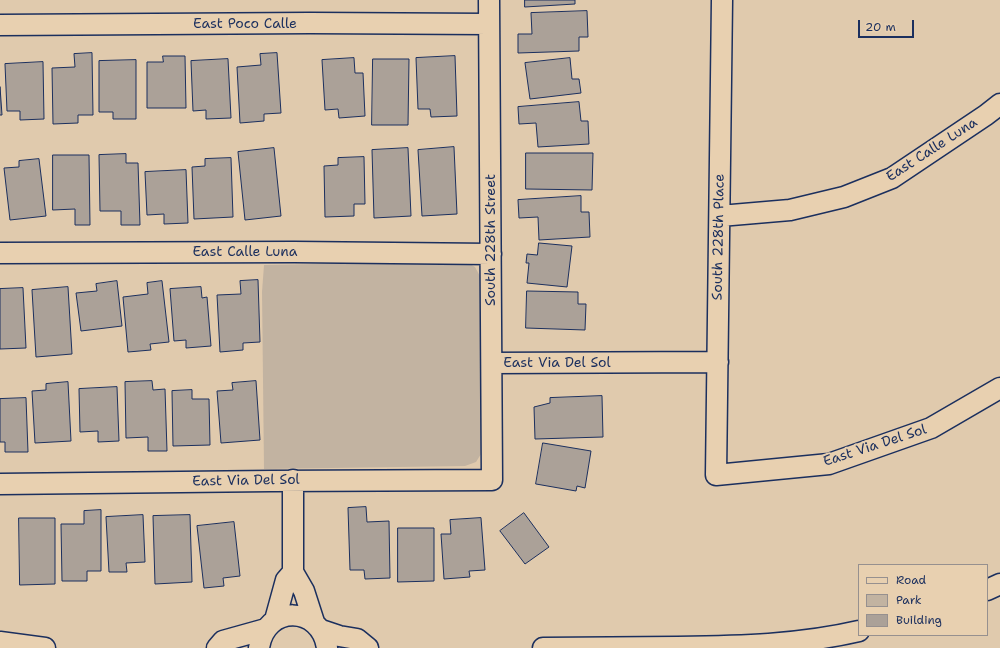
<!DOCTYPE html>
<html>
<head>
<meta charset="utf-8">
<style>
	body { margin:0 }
	#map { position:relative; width:1000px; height:648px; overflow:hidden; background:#e0caad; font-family:"Shantell Sans",sans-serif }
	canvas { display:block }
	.legend { position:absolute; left:858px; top:564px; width:130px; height:72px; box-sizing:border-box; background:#e8d0b0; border:1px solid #96908f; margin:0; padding:5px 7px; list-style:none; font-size:12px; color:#1b2f5e }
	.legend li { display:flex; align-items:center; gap:8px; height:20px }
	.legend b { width:20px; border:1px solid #96908f }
	.scale { position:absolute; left:858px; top:20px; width:56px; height:18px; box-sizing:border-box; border:2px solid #1b2f5e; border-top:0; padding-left:5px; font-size:12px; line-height:14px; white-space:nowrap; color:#1b2f5e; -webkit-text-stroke:3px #e8d0b0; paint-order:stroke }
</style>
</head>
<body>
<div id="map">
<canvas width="1000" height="648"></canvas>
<ul class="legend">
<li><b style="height:5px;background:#e8d0b0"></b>Road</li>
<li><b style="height:11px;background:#c2b3a1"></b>Park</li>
<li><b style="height:11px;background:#aba198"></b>Building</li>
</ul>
<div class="scale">20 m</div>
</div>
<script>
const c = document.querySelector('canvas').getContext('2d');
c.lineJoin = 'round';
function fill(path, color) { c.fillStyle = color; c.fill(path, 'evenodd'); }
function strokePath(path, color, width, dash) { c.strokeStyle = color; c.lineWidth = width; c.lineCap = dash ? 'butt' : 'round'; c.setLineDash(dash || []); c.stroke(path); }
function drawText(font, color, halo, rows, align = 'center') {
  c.font = font + ' "Shantell Sans",sans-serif'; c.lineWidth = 4; c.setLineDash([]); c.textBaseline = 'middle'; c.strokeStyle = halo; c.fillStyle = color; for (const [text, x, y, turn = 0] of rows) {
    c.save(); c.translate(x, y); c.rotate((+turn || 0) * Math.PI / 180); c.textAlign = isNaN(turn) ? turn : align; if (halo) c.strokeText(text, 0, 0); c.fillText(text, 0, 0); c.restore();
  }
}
fill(new Path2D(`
	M465 261 475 267 481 278V454L476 462 465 466 264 469 262 292 264 265Z`), '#c2b3a1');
const building = new Path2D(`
	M525 0H575V4L525 7Z
	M587 11 588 37H579V51L518 53V34H532L531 13Z
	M92 53 93 115H78V123L53 124 52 68 75 67 74 54Z
	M277 53 281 113 264 114V121L240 123 237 67 261 65 260 54Z
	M163 56H185L186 108H147V62H163Z
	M455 56 457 116 431 117 430 109H418L416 58Z
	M354 58 355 73H363L365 116 339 118 338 109 325 110 322 60Z
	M570 58 572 79H579L581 93 530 99 525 63Z
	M228 59 231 118 206 119V110L193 111 191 61Z
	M373 59H409L408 125H372Z
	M136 60V119H113V112H99V61Z
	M43 62 44 119 20 120V111H7L5 64Z
	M0 87 2 115H0Z
	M579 102 581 121H588L589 144 538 147 536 123 519 124 518 107Z
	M454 147 457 214 422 216 418 150Z
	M274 148 281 216 245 220 238 152Z
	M408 148 411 216 374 218 372 150Z
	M526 153H593L592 190 526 189Z
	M126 154V163H138L140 225H121V211H100L99 155Z
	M53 155H89L90 225H75V209L53 210Z
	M364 157 365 204H354V216L325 217 324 166 338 165V158Z
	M231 158 233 217 194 219 192 167 205 166V159Z
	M39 159 46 216 10 220 4 168 19 167V161Z
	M186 170 188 223 164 224V214L147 215 145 172Z
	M581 196V212H589L590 237 539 240 538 217 519 218 518 200Z
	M539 243 572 246 567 287 527 283 529 263H526L527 254 537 255Z
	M258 280 260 342 243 343V350L220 352 217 295 241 294 240 281Z
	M117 281 122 326 81 331 76 293 97 291 96 284Z
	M162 281 169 342 150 344 151 350 128 352 123 297 148 294 147 283Z
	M68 287 72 354 36 357 32 290Z
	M201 287 202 298 207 297 211 346 186 348V340L174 341 170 289Z
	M23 288 26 348 0 349V289Z
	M527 291 578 292V304H586L585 330 526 328Z
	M152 381 153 390 165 389 167 451H148V437L126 438 125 382Z
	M256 381 260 440 221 443 217 391 233 390 232 383Z
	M68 382 71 441 35 443 32 391 46 390V384Z
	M117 387 119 441 98 442V431L80 432 79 389Z
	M192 390V399H209L210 445 173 446 172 391Z
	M602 396 603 437 535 439 534 407 550 403V398Z
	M26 398 28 452H5V442H0V399Z
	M543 443 591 451 585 488 577 486 576 491 536 484Z
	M366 507 367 522 389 521 390 578 365 579 364 570H350L348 508Z
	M101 510V571H87V581H62L61 524H84V511Z
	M524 513 549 547 525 564 500 531Z
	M143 515 145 562 126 563 127 572H109L106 517Z
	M190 515 192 582 155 584 153 516Z
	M19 518H55V584L20 585Z
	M481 518 485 570 469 571 470 577 444 579 441 534H451L450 520Z
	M234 522 240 576 223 578 224 586 204 588 197 526Z
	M398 528H434V581L398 582Z`);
fill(building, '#aba198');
strokePath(building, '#1b2f5e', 1);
const minor = new Path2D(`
	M722 0 716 475 829 464 931 428 1000 388
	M0 25 310 23 489 24
	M720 216 790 210 844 197 892 178 986 115 1000 104
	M0 253 294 252 491 254
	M492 363 718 362
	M293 480V572L304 591 314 622
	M0 484 271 481 492 480 489 0
	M987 590 1000 584
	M275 620 286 580 293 572
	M321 630 339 636 357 639 368 648
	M0 642 45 648
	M217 648 223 641 266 629
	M259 648C265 604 321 605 327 648
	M543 648C588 648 633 647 677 647 739 646 799 645 859 631`);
strokePath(minor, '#1b2f5e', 23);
strokePath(minor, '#e8d0b0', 20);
drawText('14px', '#1b2f5e', '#e8d0b0', [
	["East Poco Calle",245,24],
	["East Calle Luna",932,150,-33],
	["South 228th Place",719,237,-89],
	["South 228th Street",491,240,-90],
	["East Calle Luna",245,252],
	["East Via Del Sol",557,363],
	["East Via Del Sol",875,446,-18],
	["East Via Del Sol",246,481,-1]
]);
</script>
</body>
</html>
